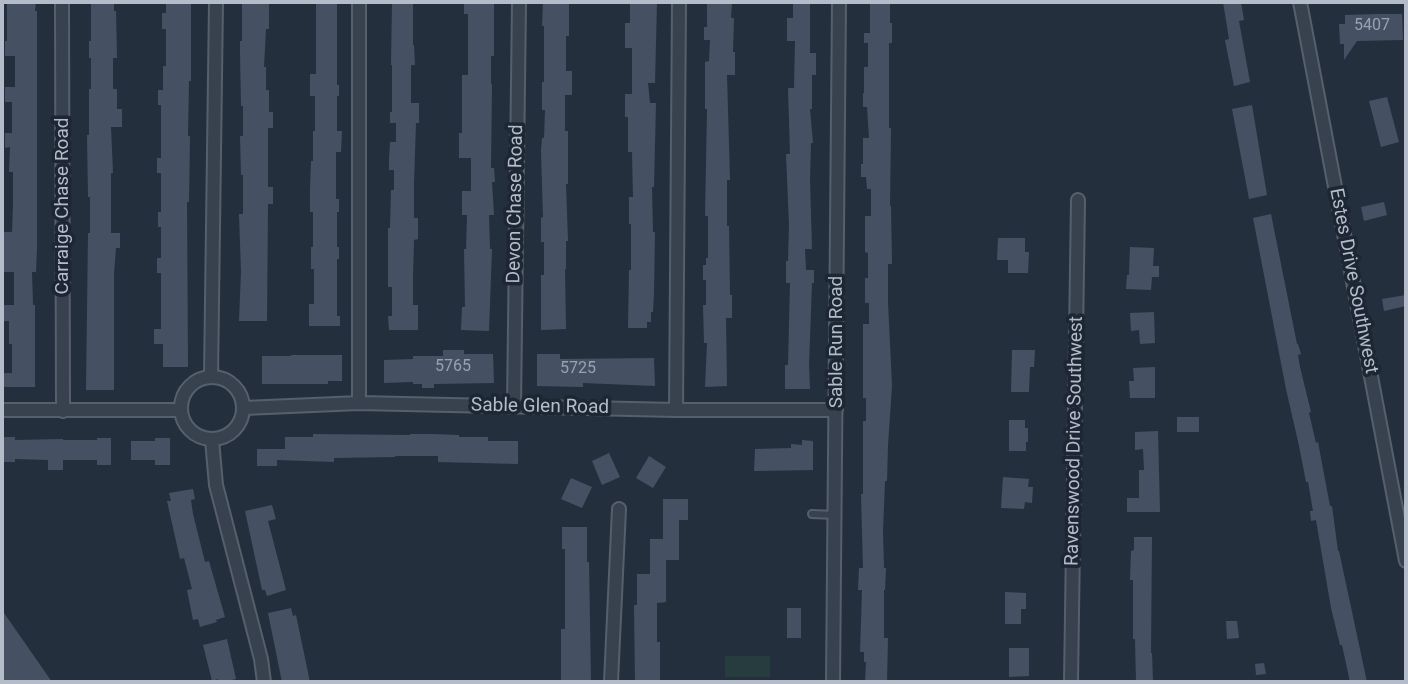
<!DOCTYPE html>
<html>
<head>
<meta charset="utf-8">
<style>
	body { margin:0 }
	#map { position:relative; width:1408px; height:684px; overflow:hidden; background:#242f3e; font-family:Roboto,sans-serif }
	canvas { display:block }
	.frame { position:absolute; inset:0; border:4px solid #b4bcc9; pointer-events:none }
</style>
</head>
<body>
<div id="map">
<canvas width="1408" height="684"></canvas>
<div class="frame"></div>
</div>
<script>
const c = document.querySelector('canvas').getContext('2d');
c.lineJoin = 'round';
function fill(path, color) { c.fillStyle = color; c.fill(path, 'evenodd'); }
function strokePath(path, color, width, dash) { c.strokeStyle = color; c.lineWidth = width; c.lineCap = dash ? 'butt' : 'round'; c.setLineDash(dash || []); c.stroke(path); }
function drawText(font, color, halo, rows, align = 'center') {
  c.font = font + ' Roboto,sans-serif'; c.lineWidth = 7; c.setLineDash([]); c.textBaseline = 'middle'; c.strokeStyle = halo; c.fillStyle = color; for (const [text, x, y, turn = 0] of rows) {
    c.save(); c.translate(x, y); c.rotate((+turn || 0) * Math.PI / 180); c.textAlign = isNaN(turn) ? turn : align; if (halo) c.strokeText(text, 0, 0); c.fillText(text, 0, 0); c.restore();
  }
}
fill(new Path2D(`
	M725 656H770V677H725Z`), '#263c3f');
fill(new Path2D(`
	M7 2H36L35 11H37V248L36 272H32L33 305H35V387H3V373H12V344H9V321H2V305H14V272H4L3 248V232H12L13 205V172H9L10 147 5 148V133H12V102H5V87H15V56H5V41H7Z
	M91 2H114V11H116L117 58H113V89H117V109H122V127H111L113 173H111V233H120V248H116L114 274V390H86L88 233H90V197H88L87 135H89V89H91V58H89V41H91Z
	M166 2H191V81H189L188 136H190L189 202H187L188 367H163V344H154V329H161V273H157V258H161V227H158V212H161V173H157V158H161V105H158V90H163V66H166V29H162V13H166Z
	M242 2H269V29H266L264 67H266V90H269V112H273V128H268V187H273V204H268L267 321H239L241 272 239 214H243V175H241L240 136H243V106H241L240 53V41H242Z
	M316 2H337V85H339V96H337V131H342L341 152H336V199H339V212H337V247H339V259H337V316H340V326H309V304H314V269H311V247H313V212H310V190L311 161H313V131H315V96H310V74H316Z
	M392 2H413V45H414L415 65H411V103H419V123H416L414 184V218H418V239L414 240 413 277V305H418V330H389L388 316H392V287H388V228H390L391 190H394V170H389V160L390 142H396V123H390V112H392V65H391Z
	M464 2H494V56H491V84H492L491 168H494L495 182H492L494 215H489L490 249H492L489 331 461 330 462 307H465L464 249H466L467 215H462V191H471V158H459V133H462V75H468V14H464Z
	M543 2H569V36H566V71H572V95H565V131H568V184H566L568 241H566V269H565L566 329 541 330V275H544V242H541V218L543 217 541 151 542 138H544L545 110H542V82H544V26H542Z
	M630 2H657L655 83H648L650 103H656L654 187H652L653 232H655L654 293 653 312H651V322H647V328H628L629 270H631V224H629V197H633L632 152H628V117H625V94H632V48H625V23H630Z
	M707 2H732L731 18H734L733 52H735V75H727L730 180H727V226H729L730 295H732V318H726L727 386 705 387 707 343H704L703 305H706V280H703V265H706V258H708V216H705L707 109H705V62L709 61 710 40H704V27H707Z
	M793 2H810V53H816V75H812V109H810L813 143H811L810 180 812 249H805L806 270H814V283H812L809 365 810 389H785V365H788L790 283H786V261H788L789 225 786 154H790L788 88H794L795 41H787V18H793Z
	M870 2H890V23H892V43H889V128H891L890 206H891L892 264H888V302L892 386 888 445 887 481H885L883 531 884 568H886L885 590H884V638H888L887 682H865L866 662H864V652H860L862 590H858L859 568H863L861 494H863V421H866V398H863V324H869V303H865V278H868V253L865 252V216H871V189H867L866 177H861V164H863V138H869L867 107H863V93H864V67H868V43H864V33H870Z
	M1223 2H1241L1244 20 1239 21 1250 82 1234 86 1225 40 1229 39Z
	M1379 14H1402L1403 40 1357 41 1344 60V44H1340L1339 24H1345V15Z
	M1387 97 1399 142 1381 147 1369 101Z
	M1252 105 1267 195 1249 199 1232 109Z
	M1384 202 1387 215 1364 221 1361 207Z
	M1271 214 1297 344H1298L1301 354 1298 355 1300 367 1311 412 1309 413 1316 443 1318 442 1330 506H1332L1338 551H1339L1367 682H1350L1342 645H1340L1331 608 1316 520 1311 521 1310 511H1313L1308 482H1306L1299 446 1286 389 1253 218Z
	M998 238H1025V252H1029L1028 273H1008V260H997Z
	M1130 247 1154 248 1153 266H1159V277H1152L1151 290 1126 289 1127 275H1129Z
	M1406 295V306L1384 311 1382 299Z
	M1154 312 1155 343 1140 344 1139 330 1131 331 1130 313Z
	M443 350H464V354H493L494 383 434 384V388H422V384H413V382L384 383V360L413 359V356H443Z
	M1012 350H1035L1034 367H1030L1029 392H1011Z
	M537 354H560V359L654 358 655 386 583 383V387L537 386Z
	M291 355H342V381H328V384H262V356H291Z
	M1155 367V398H1130L1129 381H1134L1133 368Z
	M1177 417H1199V432H1177Z
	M1009 420H1025V428H1028V442H1026V451H1009Z
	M1158 431 1160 512H1127V498H1139V470H1144L1143 449 1135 450V432Z
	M313 434 410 435V434H432L459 435V437H488V441H518V464L438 462V456H395V457L334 458V462L277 460V466H257V449H285V437H313Z
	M2 437H15V440L63 439V440H97V438H111V465H97V460H63V470H48V460L15 459V462H2Z
	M155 438H170V465H155V460H131V441H155Z
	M802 440 813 441V470L754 471 755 449 791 448V444L802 445Z
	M609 453 620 477 602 485 592 461Z
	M649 456 666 467 653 488 636 478Z
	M1003 477 1029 479 1028 487H1033L1032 503 1025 502 1024 509 1001 508Z
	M571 478 592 487 582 508 561 499Z
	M193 489 195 499 191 500 193 514 205 562 209 561 225 617 216 620 217 622 200 627 198 619 193 620 187 590 192 589 184 558 180 559 167 501H171L169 493Z
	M663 499H688V520H679V560H666V602L657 603V642H660V682H635L634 605H637V574H650V539H663Z
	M272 505 276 519 268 521 286 590 267 596 265 590H262L245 511Z
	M562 527H587V562H589L591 682H561V629H565V549H562Z
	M1134 537H1152L1151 653H1152L1153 682H1136L1135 639H1133V580H1130L1131 551 1134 550Z
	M1005 592 1026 593V609H1021V624H1005Z
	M291 608 293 616 296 615 310 682H282L268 613Z
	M787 608H801V638H787Z
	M2 610 52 682H2Z
	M1226 621H1237L1239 638 1227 639Z
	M227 639 236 679 223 682H218V679L212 681 203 645Z
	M1009 648H1029V676L1009 677Z
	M1264 663 1266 674 1256 675 1255 664Z`), '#455162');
const lane = new Path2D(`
	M812 514 835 515`);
const street = new Path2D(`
	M62 2 63 411
	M359 2V403
	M1300 2 1406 561
	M181 408a31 31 0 1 1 62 0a31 31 0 1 1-62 0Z
	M211 377 216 2
	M514 406 519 2
	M244 408 359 403 676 410H836
	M2 410H181
	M676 410 679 2
	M212 440 216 485 261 659 264 682
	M611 682 619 509
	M833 682 839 2
	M1071 682 1078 200`);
strokePath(lane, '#565f6c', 10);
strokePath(street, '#565f6c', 16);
strokePath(lane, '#38414e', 6);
strokePath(street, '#38414e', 12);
drawText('16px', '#98a1af', null, [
	["5407",1372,26],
	["5765",453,367],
	["5725",578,369]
]);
drawText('19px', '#b4bcc9', '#1d2633', [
	["Devon Chase Road",516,204,-89],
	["Carraige Chase Road",63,206,-90],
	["Estes Drive Southwest",1353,281,79],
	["Sable Run Road",837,342,-90],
	["Sable Glen Road",540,407,1],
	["Ravenswood Drive Southwest",1075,441,-89]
]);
</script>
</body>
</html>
